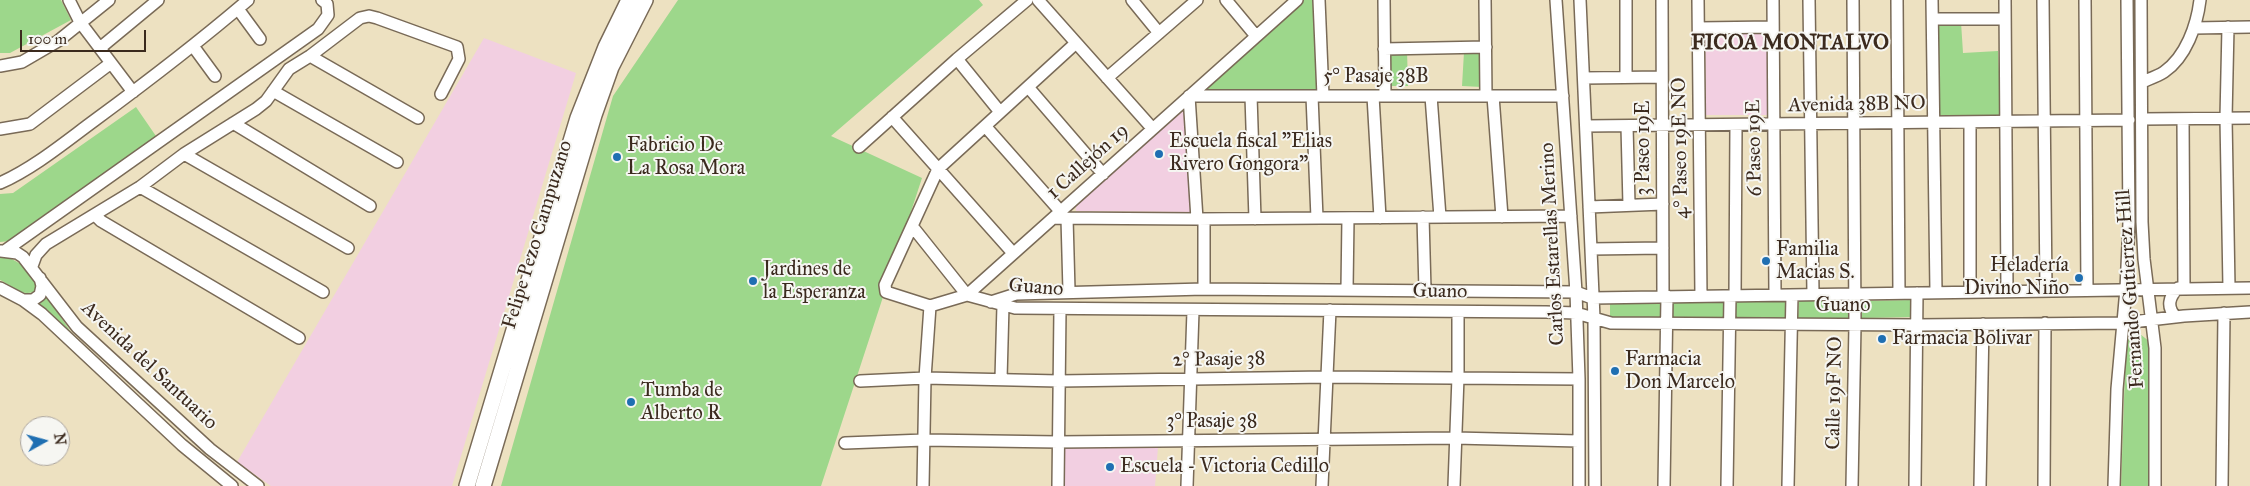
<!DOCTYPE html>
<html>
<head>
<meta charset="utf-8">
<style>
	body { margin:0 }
	#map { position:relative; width:2250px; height:486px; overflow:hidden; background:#ede1c1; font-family:"IM FELL Great Primer",serif }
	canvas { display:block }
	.north { position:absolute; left:20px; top:416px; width:50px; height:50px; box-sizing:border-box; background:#f6f6f2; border:1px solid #aba49d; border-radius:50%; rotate:83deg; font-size:14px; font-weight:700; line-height:20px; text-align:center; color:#3b2a1e }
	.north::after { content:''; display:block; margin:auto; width:18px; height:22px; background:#1f6fb2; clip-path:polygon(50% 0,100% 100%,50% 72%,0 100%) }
	.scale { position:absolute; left:20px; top:30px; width:126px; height:22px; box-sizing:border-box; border:2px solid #3b2a1e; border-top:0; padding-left:6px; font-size:15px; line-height:18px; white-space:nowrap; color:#3b2a1e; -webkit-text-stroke:4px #f6f6f2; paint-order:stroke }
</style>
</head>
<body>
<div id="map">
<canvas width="2250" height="486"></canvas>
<div class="north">N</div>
<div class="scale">100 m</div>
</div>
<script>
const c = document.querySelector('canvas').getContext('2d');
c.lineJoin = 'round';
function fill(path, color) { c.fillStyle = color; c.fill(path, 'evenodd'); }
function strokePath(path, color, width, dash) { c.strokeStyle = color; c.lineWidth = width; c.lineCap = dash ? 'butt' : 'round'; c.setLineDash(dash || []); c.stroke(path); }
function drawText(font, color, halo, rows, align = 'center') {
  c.font = font + ' "IM FELL Great Primer",serif'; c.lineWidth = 4; c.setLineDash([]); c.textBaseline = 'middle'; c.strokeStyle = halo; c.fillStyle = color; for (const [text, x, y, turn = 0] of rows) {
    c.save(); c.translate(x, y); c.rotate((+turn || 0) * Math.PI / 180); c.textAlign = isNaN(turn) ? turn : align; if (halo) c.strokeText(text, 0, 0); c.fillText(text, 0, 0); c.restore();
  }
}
fill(new Path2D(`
	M1768 31V115H1706L1705 32Z
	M484 38 576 73 452 486H271L237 462Z
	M1185 102 1191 212 1076 211V206Z
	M1064 446 1158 447 1155 486H1063Z`), '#f2cfe1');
fill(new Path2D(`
	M0 0H61L71 20 10 53H0Z
	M678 0H979L983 5 831 136 922 178 821 486H501L613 96Z
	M1303 0H1317L1320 93H1196Z
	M1937 22H1961L1963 53 1998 51 2001 115H1940Z
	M1407 50 1408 86H1389V51Z
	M1483 51 1482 87 1462 86 1464 52Z
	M136 107 158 139 10 241 0 242V194L13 193Z
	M0 256C15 257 36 272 37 289 25 300 13 286 0 280Z
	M45 294 71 332 36 303Z
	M1736 298H1786L1787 319 1734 320Z
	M1799 300 1849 301V319H1798Z
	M1912 300V317L1862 318V301Z
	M1610 302H1664V319H1610Z
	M1673 302H1727V320H1673Z
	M2140 334 2150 342 2148 486H2121L2126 342 2131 335Z`), '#9dd78b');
const minor = new Path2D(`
	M69 0 80 22 133 92
	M1038 0 1152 128
	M1132 0 1159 33
	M1226 0 1256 36
	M1319 0 1323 96
	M1384 0 1385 96
	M1485 0 1486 96
	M1556 0 1576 292 1579 379V486
	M1580 0 1594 318 1595 486
	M1626 0V77
	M1662 0 1663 296
	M1698 0 1701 296
	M1773 0 1775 295
	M1809 0 1813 294
	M1897 0 1899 293
	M1932 0 1936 292
	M2005 0 2007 290
	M2043 0 2046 289
	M2085 0 2087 289
	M2141 0 2142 222 2144 259 2155 348V486
	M238 9 260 39
	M1933 19H2005
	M2228 27 2226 118 2229 288
	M1699 28 1773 27
	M2194 28 2250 27
	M1076 43 938 169 885 285 886 292 930 306 967 295 1297 0
	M193 46 215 76
	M100 48 158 0
	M1384 49 1486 47
	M310 56 418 118
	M957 59 1000 112
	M0 66 22 62 58 41 109 0
	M1107 78 1197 0
	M1584 78 1662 77
	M2142 82C2149 79 2158 76 2164 72 2186 57 2197 25 2200 0
	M1028 87 1103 174
	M273 91 397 162
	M1189 96H1563
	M1189 96 1197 219
	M1251 96 1255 219
	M1312 96 1317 218
	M1373 96 1380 218
	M1431 96 1440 217
	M1493 96 1502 217
	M892 117 1013 253
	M2143 119 2250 118
	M2183 119 2184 288
	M1970 122V291
	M233 123 370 206
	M985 126 1061 212
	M1586 126 2129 120
	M1627 126 1629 205
	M0 129 30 124 111 63
	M859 147 957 59 1027 0
	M184 154 348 248
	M0 183C34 168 65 142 95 120 148 81 199 42 248 0
	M140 187 323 292
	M1589 207 1663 204
	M95 215 101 221 299 338
	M1423 217 1425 290
	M1054 218 1197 219 1571 216
	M1067 218 1069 291
	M1204 219V289
	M912 226 967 295 1015 308 1546 312 1576 313 1611 323 1918 325 2123 323 2184 316 2250 312
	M1591 249 1663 248
	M6 250 318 29 328 15 327 4 322 0
	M1 251 17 253 23 257 77 327 210 449 258 486
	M32 266 36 255 46 244 140 187 184 154 256 109 266 101 289 69 310 56 360 18 369 16 377 18 457 47 459 59 441 94
	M0 288 23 300 42 314 182 445 232 486
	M1347 289 1348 218
	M1735 296 1736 125
	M23 300H33L40 295 42 286 40 278
	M991 302 1016 294 1204 289 1576 292 1592 298 2250 288
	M2176 317C2166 307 2169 297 2178 288
	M1001 379 1003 305
	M860 381 925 378 1059 381 1326 377 1579 379
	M845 443 924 440 1058 442 1455 438 1579 441
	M923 486 925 378 930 306
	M1058 486 1060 309
	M1187 486 1193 311
	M1322 486 1330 310
	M1454 486 1458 377V312
	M1664 486 1667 296
	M1727 486 1730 296
	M1788 486 1792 295
	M1852 486 1855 325 1853 0
	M1915 486 1917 293
	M1980 486 1983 324
	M2044 486 2045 323
	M2114 486 2117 389 2126 289 2129 222 2127 0
	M2222 486 2224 313`);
const major = new Path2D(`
	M467 486 578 118 606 47 629 0
	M483 486 594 115 611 67 645 0`);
strokePath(minor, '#796a57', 14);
strokePath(major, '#796a57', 18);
strokePath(minor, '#fff', 11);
strokePath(major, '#fff', 15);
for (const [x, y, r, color] of [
	[1159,154,5,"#1f6fb2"],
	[617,157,5,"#1f6fb2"],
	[1766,261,5,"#1f6fb2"],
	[2079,278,5,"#1f6fb2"],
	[753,281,5,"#1f6fb2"],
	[1882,339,5,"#1f6fb2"],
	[1615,371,5,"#1f6fb2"],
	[631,402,5,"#1f6fb2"],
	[1110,467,5,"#1f6fb2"]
]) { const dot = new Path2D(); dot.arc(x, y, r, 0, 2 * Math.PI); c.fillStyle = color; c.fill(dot); strokePath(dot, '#f6f6f2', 2); }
drawText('20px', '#3b2a1e', '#f6f6f2', [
	["5° Pasaje 38B",1376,77],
	["Avenida 38B NO",1857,105,-1],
	["3 Paseo 19E",1644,148,-90],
	["4° Paseo 19E NO",1681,148,-91],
	["6 Paseo 19E",1755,148,-91],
	["1 Callejón 19",1088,162,-42],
	["Felipe Pezo Campuzano",538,235,-73],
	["Carlos Estarellas Merino",1553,244,-93],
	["Guano",1036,288,4],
	["Fernando Gutierrez Hill",2131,289,-94],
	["Guano",1440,292,1],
	["Guano",1843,306],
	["2° Pasaje 38",1219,360,-1],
	["Avenida del Santuario",149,366,43],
	["Calle 19F NO",1835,393,-89],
	["3° Pasaje 38",1212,422]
]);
drawText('20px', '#3b2a1e', '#f6f6f2', [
	["Escuela fiscal \"Elias",1169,142],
	["Rivero Gongora\"",1169,165],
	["Fabricio De",627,146],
	["La Rosa Mora",627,169],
	["Familia",1776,250],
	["Macias S.",1776,273],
	["Heladería",2069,266,"right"],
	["Divino Niño",2069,289,"right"],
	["Jardines de",763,270],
	["la Esperanza",763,293],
	["Farmacia Bolivar",1892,339],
	["Farmacia",1625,360],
	["Don Marcelo",1625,383],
	["Tumba de",641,391],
	["Alberto R",641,414],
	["Escuela - Victoria Cedillo",1120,467]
], 'left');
drawText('bold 21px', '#3b2a1e', '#f6f6f2', [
	["FICOA MONTALVO",1790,44]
]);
</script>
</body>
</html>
